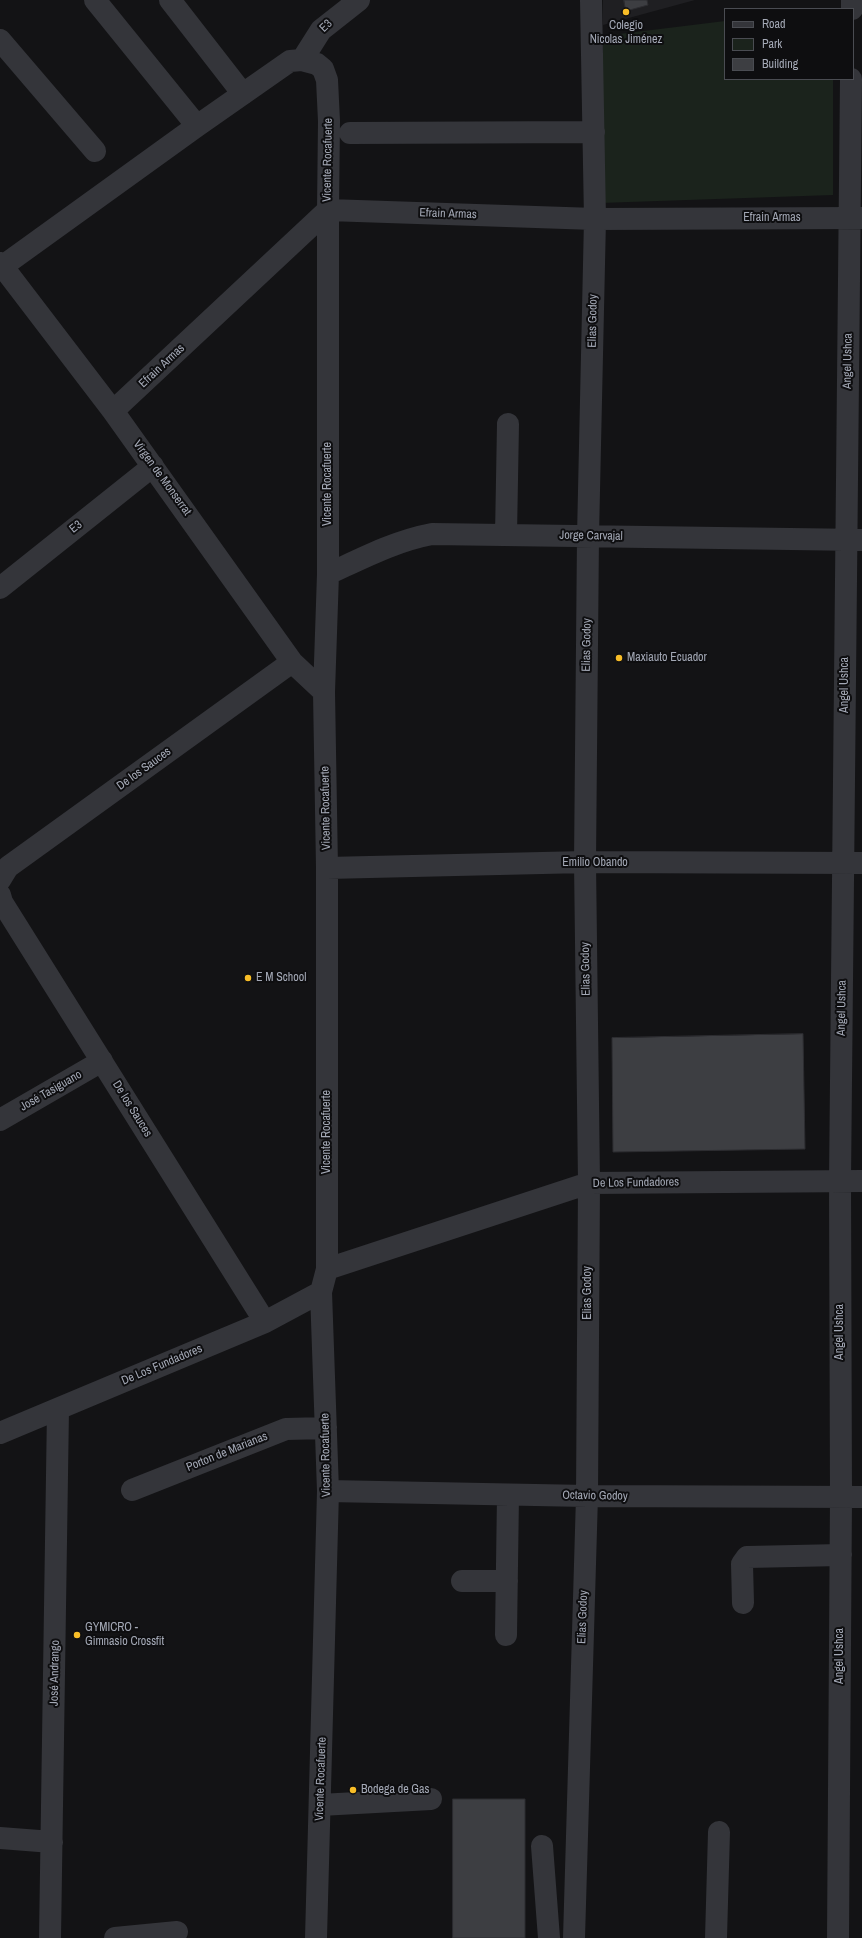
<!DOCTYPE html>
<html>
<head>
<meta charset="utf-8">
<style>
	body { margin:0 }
	#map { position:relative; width:862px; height:1938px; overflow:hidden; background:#131315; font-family:"Archivo Narrow",sans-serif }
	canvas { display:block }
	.legend { position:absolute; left:724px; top:8px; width:130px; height:72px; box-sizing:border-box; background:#0e0e10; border:1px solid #4a4c52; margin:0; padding:5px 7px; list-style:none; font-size:12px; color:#a4a9b6 }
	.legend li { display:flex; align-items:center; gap:8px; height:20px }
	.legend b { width:20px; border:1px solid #4a4c52 }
</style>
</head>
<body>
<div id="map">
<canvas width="862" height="1938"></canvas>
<ul class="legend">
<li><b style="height:5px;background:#34353a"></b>Road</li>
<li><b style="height:11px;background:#1b231c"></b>Park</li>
<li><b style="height:11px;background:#3d3e42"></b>Building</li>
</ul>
</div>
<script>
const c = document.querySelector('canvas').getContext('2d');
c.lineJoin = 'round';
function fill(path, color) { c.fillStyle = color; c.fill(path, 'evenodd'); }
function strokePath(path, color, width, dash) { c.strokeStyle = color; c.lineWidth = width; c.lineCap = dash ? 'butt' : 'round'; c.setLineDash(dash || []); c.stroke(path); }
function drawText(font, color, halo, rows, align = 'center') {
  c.font = font + ' "Archivo Narrow",sans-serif'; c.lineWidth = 4; c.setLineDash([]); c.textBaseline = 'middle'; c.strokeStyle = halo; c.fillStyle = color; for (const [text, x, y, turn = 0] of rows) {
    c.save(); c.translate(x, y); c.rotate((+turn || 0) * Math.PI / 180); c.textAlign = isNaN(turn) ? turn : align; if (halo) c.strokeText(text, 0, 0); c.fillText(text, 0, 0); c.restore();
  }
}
fill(new Path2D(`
	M603 0H695L603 25Z`), '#1f1f22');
fill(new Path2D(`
	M725 21V79H833V195L600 203 603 36Z`), '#1b231c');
const building = new Path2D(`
	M624 0H647L648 5 626 11Z
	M803 1034 805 1149 613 1152 612 1038Z
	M453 1799H525V1938H453Z`);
fill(building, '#3d3e42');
strokePath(building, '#2d2d31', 1);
strokePath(new Path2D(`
	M95 0 197 126
	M170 0 243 94
	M852 9V0
	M0 40 95 151
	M302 60 321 30 359 0
	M350 133 594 132
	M0 263 113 411 292 662 324 692
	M0 268 197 126 290 61 302 60 317 64 323 69 327 80 329 121 328 210V574L324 692 327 868V1269L321 1292 328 1491 316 1938
	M113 411 328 210 595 219 862 218
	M506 535 508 424
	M328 574C363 558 395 541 432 534L862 540
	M0 588 153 466
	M327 868 585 862 862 863
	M0 880 8 867 292 662
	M0 895 2 902 265 1322
	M0 1120 102 1061
	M327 1269 589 1183 862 1181
	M0 1433 265 1322 321 1292
	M132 1490 286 1429 326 1428
	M328 1491 587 1496 862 1497
	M462 1581H507
	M743 1603 742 1564 747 1557 841 1555
	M506 1635 508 1495
	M320 1805 431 1799
	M0 1838 52 1842
	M542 1846 549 1938
	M50 1938 58 1409
	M115 1938 177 1932
	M574 1938 587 1496 589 1183 585 862 588 536 595 219 591 0
	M716 1938 719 1832
	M838 1938 841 1497 840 1181 851 79`), '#34353a', 22);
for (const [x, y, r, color] of [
	[626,12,4,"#f8bd27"],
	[619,658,4,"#f8bd27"],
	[248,978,4,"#f8bd27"],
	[77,1635,4,"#f8bd27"],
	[353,1790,4,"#f8bd27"]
]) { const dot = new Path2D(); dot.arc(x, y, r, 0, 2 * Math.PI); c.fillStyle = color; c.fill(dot); strokePath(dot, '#0e0e10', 1.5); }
drawText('12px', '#a4a9b6', '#0e0e10', [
	["E3",326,26,-44],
	["Vicente Rocafuerte",328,160,-89],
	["Efrain Armas",448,214,2],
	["Efrain Armas",772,218],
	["Elias Godoy",593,321,-89],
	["Angel Ushca",848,361,-89],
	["Efrain Armas",162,366,-43],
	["Virgen de Monserrat",162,478,54],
	["Vicente Rocafuerte",328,484,-90],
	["E3",76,527,-39],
	["Jorge Carvajal",591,536,1],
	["Elias Godoy",587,645,-89],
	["Angel Ushca",845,685,-90],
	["De los Sauces",144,769,-36],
	["Vicente Rocafuerte",326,808,-91],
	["Emilio Obando",595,863],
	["Elias Godoy",586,969,-91],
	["Angel Ushca",842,1008,-89],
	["José Tasiguano",51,1091,-30],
	["De los Sauces",132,1109,58],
	["Vicente Rocafuerte",327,1132,-90],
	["De Los Fundadores",636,1183,-1],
	["Elias Godoy",588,1293,-90],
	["Angel Ushca",840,1332,-90],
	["De Los Fundadores",162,1365,-23],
	["Porton de Marianas",227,1452,-22],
	["Vicente Rocafuerte",326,1455,-91],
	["Octavio Godoy",595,1496,1],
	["Elias Godoy",583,1617,-88],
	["Angel Ushca",840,1656,-90],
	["José Andrango",55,1673,-89],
	["Vicente Rocafuerte",321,1779,-88]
]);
drawText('12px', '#a4a9b6', '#0e0e10', [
	["Colegio",626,26,"center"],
	["Nicolas Jiménez",626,40,"center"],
	["Maxiauto Ecuador",627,658],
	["E M School",256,978],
	["GYMICRO -",85,1628],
	["Gimnasio Crossfit",85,1642],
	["Bodega de Gas",361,1790]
], 'left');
</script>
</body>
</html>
